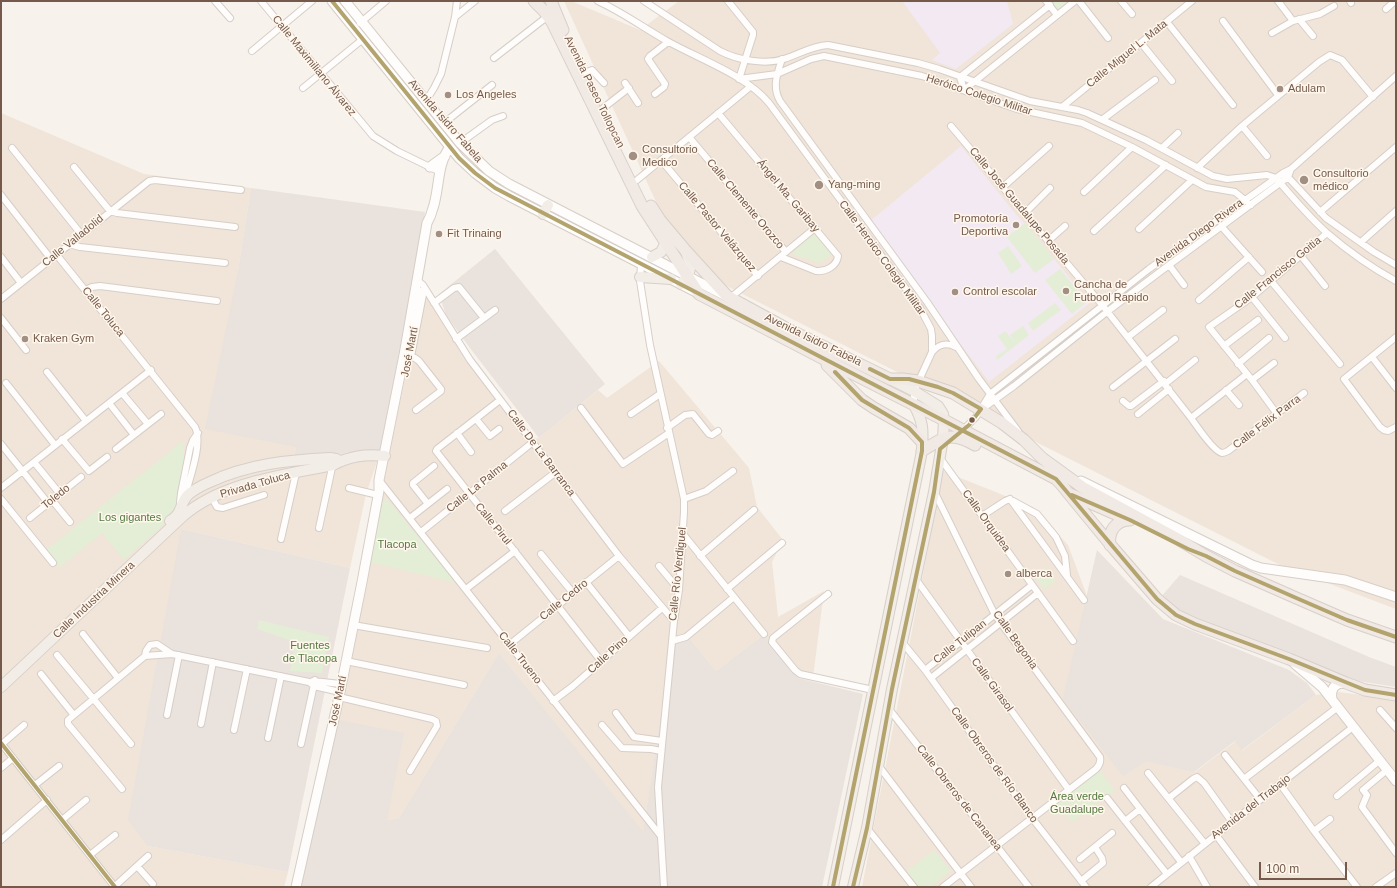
<!DOCTYPE html>
<html>
<head>
<meta charset="utf-8">
<style>
	body { margin:0 }
	#map { position:relative; width:1397px; height:888px; overflow:hidden; background:#f7f2eb; font-family:Arial,sans-serif }
	canvas { display:block }
	.frame { position:absolute; inset:0; border:2px solid #75594b; pointer-events:none }
	.scale { position:absolute; left:1259px; top:862px; width:88px; height:18px; box-sizing:border-box; border:2px solid #75594b; border-top:0; padding-left:5px; font-size:12px; line-height:14px; white-space:nowrap; color:#75594b; -webkit-text-stroke:3px #fff7ec; paint-order:stroke }
</style>
</head>
<body>
<div id="map">
<canvas width="1397" height="888"></canvas>
<div class="frame"></div>
<div class="scale">100 m</div>
</div>
<script>
const c = document.querySelector('canvas').getContext('2d');
c.lineJoin = 'round';
function fill(path, color) { c.fillStyle = color; c.fill(path, 'evenodd'); }
function strokePath(path, color, width, dash) { c.strokeStyle = color; c.lineWidth = width; c.lineCap = dash ? 'butt' : 'round'; c.setLineDash(dash || []); c.stroke(path); }
function drawText(font, color, halo, rows, align = 'center') {
  c.font = font + ' Arial,sans-serif'; c.lineWidth = 3; c.setLineDash([]); c.textBaseline = 'middle'; c.strokeStyle = halo; c.fillStyle = color; for (const [text, x, y, turn = 0] of rows) {
    c.save(); c.translate(x, y); c.rotate((+turn || 0) * Math.PI / 180); c.textAlign = isNaN(turn) ? turn : align; if (halo) c.strokeText(text, 0, 0); c.fillText(text, 0, 0); c.restore();
  }
}
fill(new Path2D(`
	M564 1H571L640 30 679 1H1396V609L1280 565 685 265Z
	M1 113 144 174 251 188 238 271 296 447 294 456 381 450 366 494 350 568 181 529 148 846 288 872 284 887H1Z
	M425 282 457 336 534 439 539 438 598 390 607 398 659 361 749 468 757 507 783 540 772 562 778 617 824 591 813 677 798 678 763 635 716 671 690 639 682 642 673 635 643 833 499 653 399 818 387 820 334 719Z
	M943 471 1033 507 1068 545 1087 596 1074 656 1146 760 1195 772 1236 741 1243 750 1316 695 1339 692 1396 700V887H862Z`), '#f0e5d8');
fill(new Path2D(`
	M251 188 425 212 381 450 294 457 296 447 205 429 238 271Z
	M495 249 605 384 539 438 470 348 446 315 439 294Z
	M181 529 350 568 288 872 148 846 128 820Z
	M1097 550 1163 619 1289 670 1307 683 1316 695 1242 750 1235 741 1194 772 1146 761 1123 776 1063 699Z
	M1180 575 1369 657 1396 667V687L1358 681 1182 617 1160 598Z
	M673 634 682 642 690 639 716 671 763 635 798 678 863 694 822 887H297L334 719 404 733 387 820 399 818 499 653 643 832Z`), '#eae2dc');
fill(new Path2D(`
	M902 1H1007L1013 24 956 69 932 60 940 53Z
	M961 146 1019 218 1025 223 1090 303 989 382 924 296 870 221Z`), '#f3e9f2');
fill(new Path2D(`
	M1051 1H1069L1058 10Z
	M1025 223 1054 259 1035 273 1007 237Z
	M815 234 831 255 820 263 792 254 803 241Z
	M1008 246 1022 266 1011 274 998 253Z
	M1060 269 1087 302 1072 314 1045 280Z
	M1055 303 1061 310 1033 331 1028 323Z
	M1023 326 1029 335 997 360 996 356 1007 349 998 336 1005 331 1014 341 1010 335Z
	M183 441 184 455 177 513 124 560 102 533 60 567 46 550Z
	M386 498 457 583 370 562 383 501Z
	M1047 568 1056 581 1044 589 1035 577Z
	M259 620 329 637 322 673 290 671 295 642 257 629Z
	M1100 771 1115 791 1072 822 1057 803Z
	M934 850 951 871 931 887H918L906 872Z`), '#e4eed6');
const street = new Path2D(`
	M215 1 230 18
	M261 1 373 136 397 151 440 172
	M598 1C622 12 644 28 667 41 699 59 746 75 769 103L920 308 931 329 932 336V352L914 391V405
	M644 1 720 51C737 60 765 65 784 59 799 54 812 46 828 45L918 63 939 69 1030 101 1078 110 1087 113 1146 140 1213 176 1227 179 1267 175 1276 178C1292 197 1308 216 1327 233 1348 251 1372 268 1396 281
	M728 1 753 32V35L739 79
	M1046 1 1057 15
	M1079 1 1108 38
	M1121 1 1132 14
	M1278 1 1293 21
	M1350 1 1351 3
	M1386 9 1395 1
	M455 17 475 1
	M1299 19 1313 36
	M1223 21 1278 95
	M1167 22 1233 105
	M360 23 386 1
	M1272 33 1293 21 1320 14 1334 6
	M1141 43 1172 81
	M252 51 312 1
	M494 58 548 16
	M782 59C777 74 772 87 780 101L927 302 979 379 1018 431
	M584 73 592 70 604 83
	M960 77 964 90 1075 1
	M960 77 1050 5
	M739 79 777 74 811 59 824 56 922 76 1017 109 1082 123 1132 147 1206 187 1235 192 1251 205
	M625 83 638 103
	M303 88 363 39
	M655 94 664 87 665 84 648 59 650 56 668 42
	M426 101 434 88 441 74 455 17 457 1
	M1062 107 1192 1
	M602 109 629 88
	M718 113 838 256C837 266 826 272 816 271L781 257
	M1103 119 1155 80
	M444 123 492 85
	M951 126 1103 306 1191 418
	M1242 126 1267 156
	M689 137 786 252
	M460 143 492 120 503 116
	M12 148 81 234
	M1162 148 1178 133
	M661 160 758 276
	M74 167 110 211 117 213 235 227
	M1197 168 1242 126 1319 62 1330 55 1342 60 1373 97
	M1286 175 1326 218 1374 252 1396 265
	M637 180 750 87
	M1003 187 1049 146
	M1084 192 1132 147
	M1 195 51 259
	M1320 212 1396 147
	M1025 213 1050 188
	M1221 226 1262 272
	M1139 229 1192 180
	M1094 231 1166 165
	M1048 241 1065 226
	M1361 242 1396 211
	M69 244 80 247 225 263
	M56 254 195 427C203 443 190 477 185 496
	M1301 256 1325 286
	M1 257 21 283
	M641 264 640 281 650 345 684 499V512L679 590 674 621 658 787 664 887
	M1169 265 1184 285
	M417 280 423 285 470 360 619 556 674 621
	M1271 281 1340 364
	M85 290 92 287 100 286 217 301
	M1252 297 1285 338
	M730 298 815 228
	M1 299 149 181 155 180 241 190
	M1199 300 1249 257
	M434 303 454 288 459 287 484 318
	M1 318 26 350
	M1128 337 1163 310
	M1396 337 1344 379 1380 427 1384 430 1388 431 1396 427
	M456 339 495 310
	M1224 346 1258 320
	M932 352C939 344 946 342 956 347
	M405 356 415 358 419 361 441 389V391L416 410
	M1372 357 1396 388
	M1238 364 1269 338
	M47 372 86 421
	M1247 374 1191 418C1196 425 1214 452 1222 453 1224 453 1226 452 1228 451L1304 393
	M1252 380 1274 363
	M6 383 55 445
	M1165 384 1195 360
	M1113 387 1175 339
	M1226 390 1239 405
	M122 393 148 424
	M500 400 437 449 436 451 601 661
	M1123 401 1129 406H1131L1164 381
	M109 403 134 435
	M581 408 623 464 669 433
	M982 409 1014 386 1108 311 1169 265 1288 177 1291 169
	M631 414 660 394
	M1138 414 1169 389
	M1277 414 1252 380 1209 327 1252 297 1327 233
	M476 419 490 436 499 429
	M667 428 685 415 693 414 709 434 712 435 718 431
	M962 431 976 417 990 394 1149 269 1283 173 1291 169 1396 76
	M457 433 471 452
	M62 439 89 471 107 457
	M1 444 48 503
	M116 449 161 414
	M940 458 1073 641
	M34 462 60 494
	M379 480 660 835
	M1 488 151 370
	M349 488 378 495
	M935 493 995 615 1100 757C1101 762 1100 765 1096 769L943 887
	M212 498 217 507 223 508 264 495
	M1 499 53 563
	M684 499 706 491 733 471
	M1010 499 1084 600
	M52 500 70 522
	M1013 501 1037 514 1056 537 1065 556 1067 575
	M180 502 181 493 190 448 193 440 198 433
	M428 504 413 485V483L434 466
	M505 511 556 472
	M982 516 1005 501 1010 499
	M30 518 81 477
	M410 518 447 489
	M319 528 333 463
	M421 532 533 442
	M683 534 764 634
	M281 539 296 473
	M541 554 573 593
	M700 556 754 510
	M659 566 679 590
	M915 578 1069 790
	M586 582 629 636
	M466 589 515 551
	M727 589 782 543
	M828 594 773 638 772 642 795 670 800 674 873 690
	M353 625 487 648
	M83 634 118 678
	M672 641 686 637 734 597
	M902 642 925 670 1032 818 1086 887
	M509 645 619 556
	M172 654 157 644 150 645 146 651 145 656 172 654 309 682 314 686 340 692
	M57 655 131 744
	M346 661 464 685
	M925 670 1032 585
	M41 674 73 714
	M931 678 1038 593
	M313 681 341 684
	M339 697 432 719 436 721 437 726 410 771
	M553 701 573 686 662 608
	M889 709 1029 887
	M1380 710 1396 728
	M616 713 634 737 662 741
	M167 715 179 655
	M201 724 213 662
	M602 725 622 748 651 749 661 751
	M234 730 247 669
	M268 738 281 676
	M1 743 115 887
	M2 744 24 725
	M301 744 315 680
	M1225 755 1260 799
	M878 765 971 887
	M1 768 13 758
	M1387 770 1363 790 1367 795 1362 807 1396 853
	M1148 773 1205 844
	M1244 779 1338 707
	M1280 784 1314 831 1357 887
	M35 785 59 766
	M1124 788 1181 862
	M122 789 68 724V720L145 656
	M1337 796 1379 761
	M1107 798 1167 874
	M1169 798 1193 779 1197 777 1204 783 1232 822
	M62 820 86 800
	M1125 821 1140 809
	M867 828 914 887
	M1314 831 1330 819
	M1216 835 1255 887
	M1 840 47 800
	M90 855 115 835
	M1189 856 1207 887
	M1080 859 1112 833
	M137 866 153 884
	M1081 881 1103 863 1102 858 1095 847
	M114 887 148 856
	M1151 887 1280 784 1353 727
	M1376 887 1396 873`);
const secondary = new Path2D(`
	M332 1 459 158 475 173 495 188 509 196 698 293
	M345 1 460 143 489 171 509 184 724 295
	M430 167 445 156
	M410 354 422 292
	M1081 481 1252 565 1261 568 1345 580 1396 597
	M1295 664 1322 687 1396 781
	M1332 699C1330 689 1335 682 1346 683
	M296 887 339 697 362 582 379 491V480L404 355 427 223C429 219 431 216 432 211 440 191 436 165 450 147`);
const primary = new Path2D(`
	M543 214 548 205
	M652 257 661 252 666 242
	M640 277 671 279
	M681 284C692 272 692 267 686 252
	M170 521C173 519 177 516 179 512 182 506 183 499 189 494 195 489 203 485 210 482 248 464 289 460 330 458L336 459 340 461
	M1 687 183 516C222 482 284 475 333 465 350 456 365 454 385 456
	M833 887 922 451C923 431 924 423 914 405
	M853 887 867 828 892 689 934 492 943 438 944 420 943 414 938 406 914 391 890 379`);
const highway = new Path2D(`
	M534 1 544 11 552 22 642 206 699 294 820 357 944 420 1056 479 1060 483 1114 549 1157 599 1176 615 1195 624 1289 659 1346 683 1365 690 1396 695
	M551 1 563 30
	M651 206 660 220 686 251 727 296 784 327 890 379H903L918 381 953 393 1002 423 1024 440 1042 458 1082 487 1176 538 1206 556 1235 571 1294 597 1347 620 1396 637
	M827 365 862 400 874 408 909 428 922 442
	M922 451C944 437 950 431 975 445
	M1070 494 1129 520
	M1110 545C1108 531 1116 520 1130 520`);
strokePath(street, '#d6cec8', 8);
strokePath(secondary, '#d6cec7', 11);
strokePath(primary, '#d8cfca', 12);
strokePath(highway, '#d8cfca', 13);
strokePath(street, '#fefdfc', 6);
strokePath(secondary, '#fefdfc', 9);
strokePath(primary, '#f2ede6', 10);
strokePath(highway, '#f1e9e4', 11);
strokePath(new Path2D(`
	M332 1 459 158 475 173 495 188 1056 479 1157 599 1176 615 1195 624 1289 659 1365 690 1396 695
	M835 372 862 400 909 428 922 442
	M1072 495 1130 520 1188 549 1206 556 1235 571 1294 597 1347 620 1396 637
	M1 743 115 887
	M833 887 922 451V442
	M853 887 867 828 892 689 934 492 940 449 969 425 981 409 953 393 938 387 909 379H890L870 369`), '#b3a46e', 4);
for (const [x, y, r, color] of [
	[1280,89,4,"#a28f83"],
	[448,95,4,"#a28f83"],
	[633,156,5,"#a28f83"],
	[1304,180,5,"#a28f83"],
	[819,185,5,"#a28f83"],
	[1016,225,4,"#a28f83"],
	[439,234,4,"#a28f83"],
	[1066,291,4,"#a28f83"],
	[955,292,4,"#a28f83"],
	[25,339,4,"#a28f83"],
	[972,420,3.5,"#75594b"],
	[1008,574,4,"#a28f83"]
]) { const dot = new Path2D(); dot.arc(x, y, r, 0, 2 * Math.PI); c.fillStyle = color; c.fill(dot); strokePath(dot, '#fff7ec', 1.5); }
drawText('11px', '#75594b', '#fff7ec', [
	["Calle Miguel L. Mata",1127,54,-39],
	["Calle Maximiliano Álvarez",314,66,51],
	["Avenida Paseo Tollopcan",594,92,64],
	["Heróico Colegio Militar",979,95,18],
	["Avenida Isidro Fabela",445,121,49],
	["Ángel Ma. Garibay",788,196,50],
	["Calle Clemente Orozco",745,204,50],
	["Calle José Guadalupe Posada",1019,206,50],
	["Calle Pastor Velázquez",717,227,50],
	["Avenida Diego Rivera",1199,233,-36],
	["Calle Valladolid",73,241,-39],
	["Calle Heroico Colegio Militar",882,258,54],
	["Calle Francisco Goitia",1278,273,-39],
	["Calle Toluca",103,312,51],
	["Avenida Isidro Fabela",813,340,26],
	["José Martí",410,352,-79],
	["Calle Félix Parra",1267,422,-37],
	["Calle De La Barranca",541,453,53],
	["Privada Toluca",255,485,-16],
	["Calle La Palma",477,487,-39],
	["Toledo",56,497,-39],
	["Calle Orquidea",986,521,54],
	["Calle Pirul",493,524,51],
	["Calle Río Verdiguel",678,574,-84],
	["Calle Industria Minera",94,600,-43],
	["Calle Cedro",564,600,-39],
	["Calle Begonia",1015,640,55],
	["Calle Tulipan",960,642,-38],
	["Calle Pino",608,655,-42],
	["Calle Trueno",520,658,52],
	["Calle Girasol",992,685,54],
	["José Martí",338,701,-78],
	["Calle Obreros de Río Blanco",994,765,54],
	["Calle Obreros de Cananea",959,798,52],
	["Avenida del Trabajo",1251,807,-38]
]);
drawText('11px', '#75594b', '#fff7ec', [
	["Adulam",1288,89],
	["Los Angeles",456,95],
	["Consultorio",642,150],
	["Medico",642,163],
	["Consultorio",1313,174],
	["médico",1313,187],
	["Yang-ming",828,185],
	["Promotoría",1008,219,"right"],
	["Deportiva",1008,232,"right"],
	["Fit Trinaing",447,234],
	["Cancha de",1074,285],
	["Futbool Rapido",1074,298],
	["Control escolar",963,292],
	["Kraken Gym",33,339],
	["alberca",1016,574]
], 'left');
drawText('11px', '#547a42', '#fff7ec', [
	["Los gigantes",130,518],
	["Tlacopa",397,545],
	["Fuentes",310,646],
	["de Tlacopa",310,659],
	["Área verde",1077,797],
	["Guadalupe",1077,810]
]);
</script>
</body>
</html>
